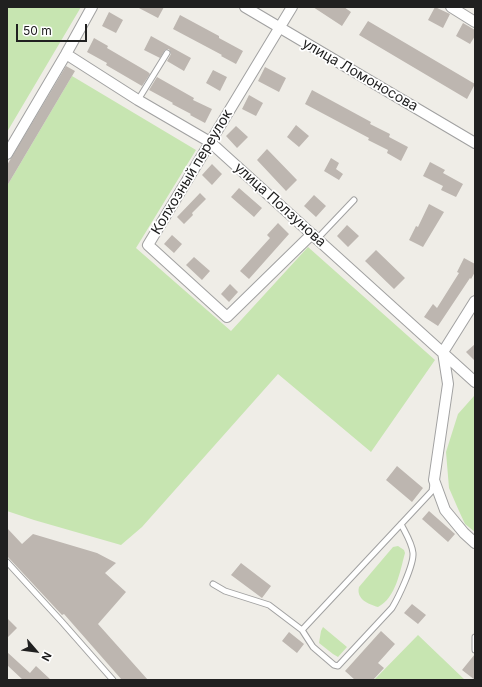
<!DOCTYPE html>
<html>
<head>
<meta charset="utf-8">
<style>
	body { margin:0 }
	#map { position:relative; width:482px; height:687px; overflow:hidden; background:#efede7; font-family:Inter,sans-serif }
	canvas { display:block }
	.frame { position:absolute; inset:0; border:8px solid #202020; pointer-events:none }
	.north { position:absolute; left:16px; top:631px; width:40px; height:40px; -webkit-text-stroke:3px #fff; paint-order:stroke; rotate:118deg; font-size:11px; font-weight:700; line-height:16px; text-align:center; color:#202020 }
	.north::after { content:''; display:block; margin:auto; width:14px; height:18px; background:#202020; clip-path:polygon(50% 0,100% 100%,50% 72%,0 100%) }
	.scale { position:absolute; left:16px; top:24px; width:71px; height:18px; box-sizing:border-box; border:2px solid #202020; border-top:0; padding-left:5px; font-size:12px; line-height:14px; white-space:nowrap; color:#202020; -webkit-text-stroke:3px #fff; paint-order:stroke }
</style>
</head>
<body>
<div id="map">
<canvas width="482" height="687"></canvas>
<div class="frame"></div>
<div class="north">N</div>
<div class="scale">50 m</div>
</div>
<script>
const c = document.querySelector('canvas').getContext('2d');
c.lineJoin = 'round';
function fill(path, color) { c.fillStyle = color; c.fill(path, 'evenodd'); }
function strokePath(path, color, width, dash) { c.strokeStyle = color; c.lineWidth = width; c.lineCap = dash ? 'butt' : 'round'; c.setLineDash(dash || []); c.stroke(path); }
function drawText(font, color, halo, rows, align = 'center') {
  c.font = font + ' Inter,sans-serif'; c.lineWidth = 3.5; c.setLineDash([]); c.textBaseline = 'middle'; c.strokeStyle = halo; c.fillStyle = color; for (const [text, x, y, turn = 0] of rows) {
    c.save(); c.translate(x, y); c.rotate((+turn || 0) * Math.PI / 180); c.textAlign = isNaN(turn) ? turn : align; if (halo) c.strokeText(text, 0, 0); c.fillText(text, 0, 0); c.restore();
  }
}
fill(new Path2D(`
	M7 7H81L7 132Z
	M72 76 196 150 136 248 231 331 308 247 435 360 371 452 278 374 142 527 121 545 34 520 7 511V186Z
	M474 396 475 397V532L465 524 459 511 449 488 446 452 458 414Z
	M398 546 404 550 405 553C400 571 396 598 378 607 368 604 356 599 359 587L393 547Z
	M323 627 347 647 338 657 333 654 319 643 321 631Z
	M418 635 465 680H374Z`), '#c7e5b1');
fill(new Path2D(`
	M137 7H164L158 18Z
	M313 7H344L351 12 342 26Z
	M435 7 450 14 443 28 428 20Z
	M109 12 123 20 116 33 102 26Z
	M180 15 219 36V38L243 51 236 64 221 56 222 55 173 29Z
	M368 21 475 84 467 99 359 35Z
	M463 23 475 30V36L470 44 456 36Z
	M151 36 191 58 184 71 167 61 171 54 169 49 165 50 160 58 144 50Z
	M94 38 108 46 107 48 148 72 150 74 142 86 106 65 107 63 87 52Z
	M66 66 75 71 7 186V165Z
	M265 67 286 78 279 92 258 81Z
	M213 70 227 77 220 91 206 83Z
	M157 77 194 98 193 100 212 109 205 123 190 115 191 114 172 104 173 103 151 91 149 90Z
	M312 90 371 122 370 124 390 134 389 137 408 147 401 161 387 153 388 150 368 140 369 138 305 104Z
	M249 95 263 103 256 116 242 109Z
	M296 125 309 136 299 147 287 137Z
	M236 126 248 137 237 148 226 136Z
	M267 149 297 180 286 191 257 160Z
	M331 158 339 163 336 169 343 174 339 180 324 171Z
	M430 162 445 170 443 173 463 184 456 197 441 190 443 186 423 176Z
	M212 164 222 174 212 185 202 175Z
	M239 188 262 208 254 217 231 197Z
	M200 193 206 199 192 213 193 215 184 224 177 217Z
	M314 195 326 206 316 217 304 206Z
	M429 204 444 212 423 247 409 240 416 226 418 227Z
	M278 223 289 234 249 279 240 271 270 238 267 235Z
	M347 225 359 236 348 247 337 236Z
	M172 235 182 244 174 253 164 244Z
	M376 250 405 278 394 289 365 261Z
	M194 257 210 271 202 280 186 265Z
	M464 258 475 264V272L471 279 470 278 438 326 424 317 433 304 437 308 459 273 457 272Z
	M230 284 238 292 229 302 221 294Z
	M475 344V361L466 352Z
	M397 466 423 488 412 502 386 480Z
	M429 511 455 534 448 542 422 519Z
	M7 528 22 544 33 534 97 553 116 563 105 573 126 592 98 624 148 680H122L64 614 62 615 7 556Z
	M241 563 271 586 262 598 231 575Z
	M412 604 426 615 418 624 404 613Z
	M7 618 17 628 7 638Z
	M381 631 395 644 378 663 384 668 373 680H355L345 671Z
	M289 632 304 644 297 653 282 641Z
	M7 652 30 673 36 666 51 680H23L7 665Z
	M475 654V680L462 670Z`), '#bdb6b0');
const lane = new Path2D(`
	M138 100 167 53
	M317 239 354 200
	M7 562 62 622 113 680
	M213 584 225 591 269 605 302 630 313 647 334 665 338 666 392 608C398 598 414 565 413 553 412 543 406 534 401 524
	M302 630 432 491 433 484
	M475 637V650`);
const street = new Path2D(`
	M245 7 475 143
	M292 7 148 245 227 317 312 234
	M451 7 475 22
	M66 54 138 100 210 142 475 382
	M7 154 66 54 92 7
	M475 301 443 352 448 384 434 480 445 510 464 533 475 543`);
strokePath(lane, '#a1a1a1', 7);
strokePath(street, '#a1a1a1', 12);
strokePath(lane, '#fff', 5);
strokePath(street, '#fff', 10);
drawText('14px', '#202020', '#fff', [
	["улица Ломоносова",360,75,30],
	["Колхозный переулок",192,172,-59],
	["улица Ползунова",280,205,42]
]);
</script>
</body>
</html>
